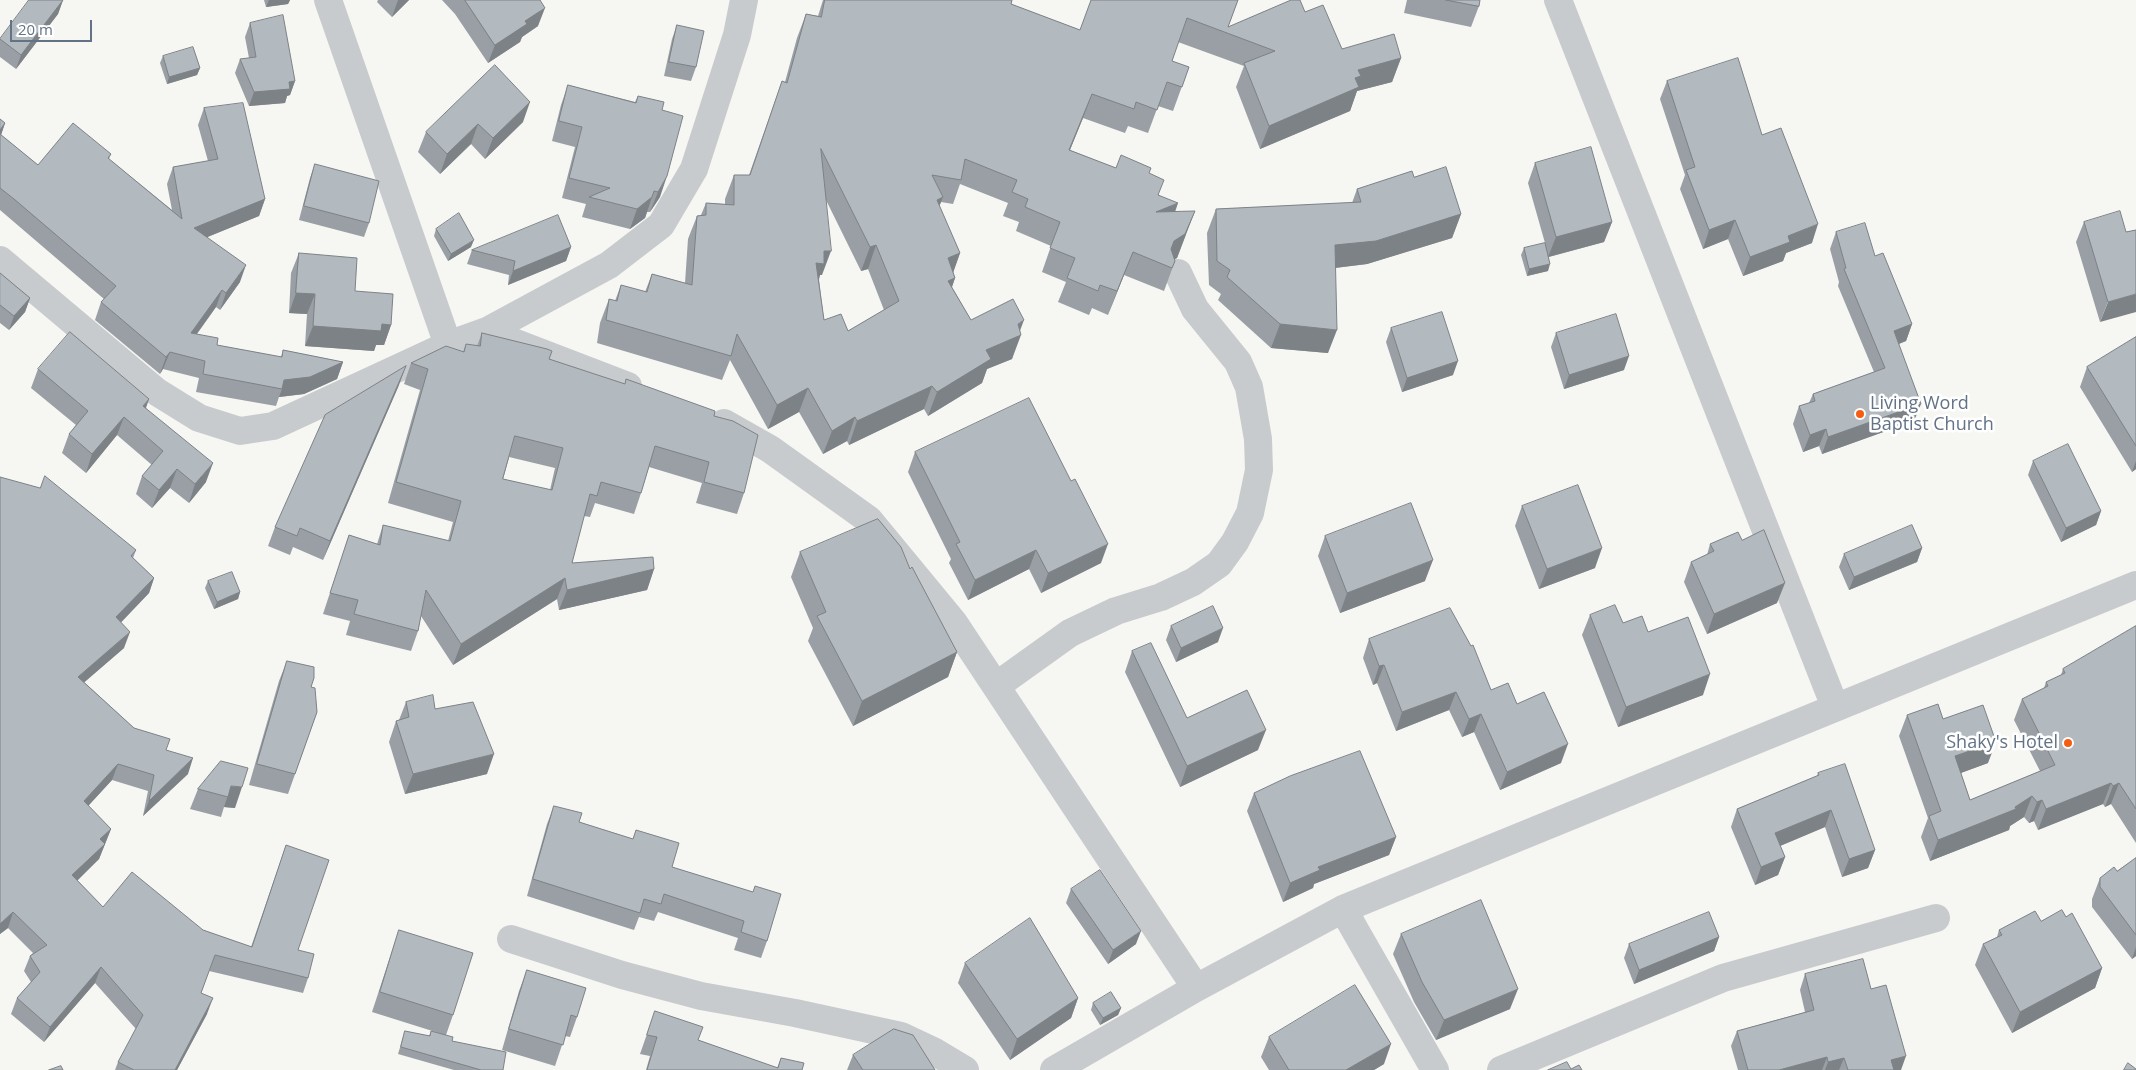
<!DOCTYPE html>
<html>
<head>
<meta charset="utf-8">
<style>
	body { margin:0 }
	#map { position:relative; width:2136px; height:1070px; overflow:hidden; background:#f6f6f2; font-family:"Open Sans",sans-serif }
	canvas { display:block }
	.scale { position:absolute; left:10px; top:20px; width:82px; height:22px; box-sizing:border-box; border:2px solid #627386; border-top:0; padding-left:6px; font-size:15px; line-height:18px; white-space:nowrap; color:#627386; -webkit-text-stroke:4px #fff; paint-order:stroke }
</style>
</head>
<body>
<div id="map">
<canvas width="2136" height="1070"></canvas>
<div class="scale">20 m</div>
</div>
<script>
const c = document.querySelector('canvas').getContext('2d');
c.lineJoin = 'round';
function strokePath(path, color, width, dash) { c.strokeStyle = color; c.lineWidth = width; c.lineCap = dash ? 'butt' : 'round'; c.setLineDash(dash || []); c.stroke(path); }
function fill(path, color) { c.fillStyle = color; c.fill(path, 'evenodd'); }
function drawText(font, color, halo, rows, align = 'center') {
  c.font = font + ' "Open Sans",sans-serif'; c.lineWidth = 5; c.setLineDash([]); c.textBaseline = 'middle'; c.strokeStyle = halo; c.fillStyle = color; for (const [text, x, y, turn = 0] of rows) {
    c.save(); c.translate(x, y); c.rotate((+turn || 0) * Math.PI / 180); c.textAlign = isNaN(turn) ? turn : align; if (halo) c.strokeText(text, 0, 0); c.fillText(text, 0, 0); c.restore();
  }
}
strokePath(new Path2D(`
	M328 0 448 345
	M1558 0 1835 707
	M0 260 157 392 199 418 240 431 273 426 448 345 487 331 609 265 661 225 694 169 737 35 744 0
	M516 343 628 386
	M724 423 770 449 869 520 954 623 1196 988
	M996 686 1070 633 1116 611 1161 597 1193 582 1219 564 1235 542 1250 513 1259 470 1258 439 1249 387 1238 362 1195 309 1178 273
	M1343 909 1435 1070
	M511 939 622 975 701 996 795 1013 901 1036 935 1052 965 1070
	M1054 1070 1196 988 1343 909 2136 585
	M1501 1070 1723 978 1936 918`), '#c8cbce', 28);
fill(new Path2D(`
	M63 0 58 14 16 69 0 57V39Z
	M264 0H290L288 4 266 7Z
	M378 0H409L392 17 377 2Z
	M442 0H540L538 26 522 37 520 42 488 63 455 14Z
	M823 0H1012L1011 4 1080 30 1238 0 1228 27 1305 12 1342 49 1401 58 1392 82 1357 91 1350 111 1260 149 1236 87 1244 66 1178 42 1172 61 1189 67 1173 111 1158 106 1148 133 1128 126 1125 133 1083 118 1070 150 1116 168 1149 174 1159 195 1175 211 1186 234 1177 258 1174 259 1175 261 1164 291 1124 275 1108 315 1092 308 1089 315 1058 302 1066 282 1042 272 1051 246 1016 231 1019 222 1003 216 1008 203 960 184 953 204 941 202 939 206 960 253 953 272 955 278 952 287 971 320 1020 331 1012 359 987 369 982 383 928 416 924 409 849 445 847 441 823 454 799 412 768 429 730 360 722 380 597 343 600 323 609 299 615 301 621 285 645 292 652 274 685 283 688 239 697 216 701 215 706 203 725 204V199L734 175H749L782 81 785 82 797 38 806 14 818 16ZM826 200 861 271 868 269 884 310 848 331 824 320 819 280 820 275H822Z
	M1407 0H1480L1479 6 1471 27 1404 13Z
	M250 23 295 81 290 95 287 96 285 103 249 106 235 73 240 59 249 58 245 37Z
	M677 25 696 67 691 81 664 76 672 39Z
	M163 56 200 68 197 75 167 84 160 63Z
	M495 65 523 122 485 159 471 144 440 174 418 152 426 132Z
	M1667 81 1762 135 1812 243 1786 253 1783 261 1743 276 1728 239 1703 249 1680 189 1685 175 1660 99Z
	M568 85 635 102 638 96 662 110 660 197 650 212H647L645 218 630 229 582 217 586 204 562 198 575 147 552 141 561 105Z
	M204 108 265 199 259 216 207 237 240 282 220 310 216 307 197 334 217 345 281 357 283 350 343 362 337 379 304 394 279 397 276 406 196 392 199 378 163 369 160 374 95 320 101 302 104 299 0 210V119L5 123 1 135 38 165 111 154 109 159 172 210 167 184 173 167 208 161 198 125Z
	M1535 163 1612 222 1604 242 1549 257 1548 271 1527 276 1521 255 1524 248 1545 243 1528 183Z
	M315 164 369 223 364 237 299 220 310 178Z
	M1414 177 1461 214 1452 238 1367 264 1335 268 1328 353 1271 348 1218 300 1221 294 1209 285 1207 233 1216 209 1352 203 1357 189Z
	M2084 222 2126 232 2136 230 2100 322 2076 242Z
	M436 229 471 247 448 261 434 236Z
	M1836 232 1875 256 1912 324 1906 341 1899 344 1914 421 1822 454 1819 446 1803 452 1793 424 1799 406 1809 403 1813 394 1874 372 1838 286 1839 282 1830 249Z
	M571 247 566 261 508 285 509 275 467 264 472 250Z
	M299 253 355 291 391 325 384 345H376L374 351 305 346 307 314 289 313 291 273Z
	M0 273 30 298 25 312 9 330 0 323Z
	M1391 328 1453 375 1402 392 1386 342Z
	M482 333 552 351 549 359 714 416 744 493 737 514 696 503 702 483 649 467 641 493 634 514 595 503 590 517 584 516 572 563 654 569 647 590 559 610 557 599 453 665 421 616 418 631 411 651 346 635 350 621 323 614 349 535 377 544 383 525 448 541 453 522 388 503 420 390 404 384 411 363 463 352 466 344 477 346ZM509 457 555 468 550 490 503 479Z
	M1556 333 1624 370 1564 389 1551 347Z
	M2136 337V469L2132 472 2080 387 2087 367Z
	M38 369 146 408 206 482 189 503 170 488 152 508 136 494 142 476 152 465 117 435 86 473 62 453 69 434 76 425 31 388Z
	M399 385 323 560 293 547 290 555 268 546 275 527Z
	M915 452 1101 563 1041 593 1029 569 968 600 949 563 951 559 908 472Z
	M2033 461 2101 511 2096 525 2061 542 2028 475Z
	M0 477 136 550 133 558 154 578 149 593 121 622 124 648 84 682 134 728 166 750 188 774 143 816 148 791 112 780 88 806 111 829 99 859 77 880 103 907 203 930 251 947 286 845 298 950 308 978 303 993 209 971 201 993 207 1014 177 1070H115L118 1062 136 1029 95 983 44 1042 11 1014 17 998 31 982 24 971 30 956 33 953 8 928 0 934Z
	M1522 506 1595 568 1539 589 1515 526Z
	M1325 536 1425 581 1340 613 1318 556Z
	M1742 540 1777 603 1707 634 1684 582 1691 562 1707 555 1710 544Z
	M1922 548 1917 562 1849 590 1839 567 1844 554Z
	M800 552 910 569 957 652 948 677 853 726 808 641 813 628 791 577Z
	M208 581 240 592 238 599 214 609 205 588Z
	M1590 615 1648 632 1703 695 1618 727 1582 635Z
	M1171 626 1218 642 1176 662 1166 640Z
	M2136 626V843L2111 804 2105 807 2103 804 2038 830 2034 821 2029 823 2024 817 2010 826 2009 830 1930 861 1921 837 1928 818 1899 736 1907 715 1943 719 1988 763 1961 773 1970 800 2040 771 2014 720 2022 699 2044 688 2046 682 2061 675 2063 669Z
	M1369 639 1491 690 1517 704 1561 763 1500 790 1474 732 1462 737 1449 710 1396 731 1377 683 1373 685 1363 658Z
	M1132 651 1187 718 1258 750 1180 787 1125 672Z
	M287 661 311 687 317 712 288 794 249 785 279 681Z
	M406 702 435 709 487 774 405 794 389 742 396 721 399 720Z
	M221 761 235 808 224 807 221 817 190 809 198 789Z
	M1818 773 1875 850 1868 868 1842 877 1825 827 1780 846 1785 857 1778 875 1755 885 1731 827 1737 809 1817 776Z
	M1254 793 1396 837 1389 855 1314 884 1313 888 1283 902 1247 811Z
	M554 806 579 822 633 839 636 830 672 867 753 892 767 941 761 958 734 950 738 938 658 912 654 921 639 917 634 930 527 896 547 824Z
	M2136 858V956L2132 959 2092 907V899L2100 878 2117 871Z
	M1071 889 1136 944 1108 964 1066 903Z
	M2066 917 2102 968 2095 988 2012 1033 1975 965 1983 944 1997 937 1999 930Z
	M399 930 453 1015 446 1035 452 1041 503 1070H454L398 1054 405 1031 429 1036 431 1031 442 1034 372 1012 392 951Z
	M1401 934 1510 1009 1436 1040 1414 1002 1393 954Z
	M1719 937 1714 951 1634 984 1624 958 1629 944Z
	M965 963 1078 998 1071 1018 1010 1060 958 983Z
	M527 970 577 1017 570 1037 565 1036 555 1066 502 1050 519 991Z
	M1805 974 1871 989 1901 1070H1738L1731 1046 1737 1031 1805 1012 1800 990Z
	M1093 1003 1121 1008 1118 1015 1100 1025 1091 1010Z
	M655 1011 698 1040 777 1068 781 1058 802 1070H646L650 1056 640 1054Z
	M1269 1037 1384 1064 1374 1070H1269L1261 1057Z
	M853 1055 935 1070H847Z`), '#999fa4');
fill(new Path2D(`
	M63 0 58 14 16 69 21 55Z
	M269 0H290L288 4 266 7Z
	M398 0H409L392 17Z
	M545 8 538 26 522 37 520 42 488 63 495 45 525 21Z
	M1401 58 1392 82 1357 91 1350 111 1260 149 1269 126 1358 70Z
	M200 68 197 75 167 84 169 77Z
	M295 81 290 95 287 96 285 103 249 106 254 92 289 82Z
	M1092 94 1083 118 1060 174 1069 150Z
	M530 102 523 122 485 159 493 138Z
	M5 123 0 138V130Z
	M478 124 471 144 440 174 447 154Z
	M667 176 660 197 650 212 658 192Z
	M652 197 645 218 630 229 637 209Z
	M943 197 934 220 937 200Z
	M265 199 259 216 188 245 194 228Z
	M1178 203 1170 227 1156 212Z
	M1195 211 1177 258 1165 265 1174 241Z
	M1461 214 1452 238 1367 264 1326 269 1335 245Z
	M1735 220 1728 239 1703 249 1709 230Z
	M1612 222 1604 242 1548 257 1556 237Z
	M1818 224 1812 243 1786 253 1783 261 1743 276 1750 257 1788 236Z
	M474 240 471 247 448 261 451 254Z
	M876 245 868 269 861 271 870 247Z
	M571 247 566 261 508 285 513 271Z
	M824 251H831L822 275H820L816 287V263Z
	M1133 252 1124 275 1108 315 1117 291Z
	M960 253 952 276 948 258Z
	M1550 264 1548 271 1527 276 1529 269Z
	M246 265 240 282 220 310 226 293Z
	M955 278 947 301 948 281Z
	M222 290 216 307 185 350 191 333Z
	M296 293 315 294 307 314 289 313Z
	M2136 294V312L2100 322 2108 302Z
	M30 298 25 312 9 330 14 316Z
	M1024 320 1018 336 1021 335 1012 359 987 369 982 383 928 416 937 392 986 350 1018 324Z
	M382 324 391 325 384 345H376L374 351 305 346 313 326Z
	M1280 324 1337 330 1328 353 1271 348Z
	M1912 324 1906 341 1888 348 1894 331Z
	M170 352 163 369 160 374 166 357Z
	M1629 356 1624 370 1564 389 1569 375Z
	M1458 361 1453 375 1402 392 1407 378Z
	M343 362 337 379 304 394 279 397 282 389 284 380Z
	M406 366 399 385 323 560 330 541Z
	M932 386 924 409 849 445 857 421Z
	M808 388 799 412 768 429 777 405Z
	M149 399 143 417V406Z
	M1921 404 1914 421 1822 454 1828 437Z
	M124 417 117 435 86 473 92 454Z
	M855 417 847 441 823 454 832 431Z
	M1826 429 1819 446 1803 452 1810 435Z
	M2136 461V469L2132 472Z
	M213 463 206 482 189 503 195 484Z
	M177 469 170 488 152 508 159 490Z
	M2101 511 2096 525 2061 542 2066 528Z
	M1108 544 1101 563 1041 593 1048 573Z
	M1602 548 1595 568 1539 589 1547 569Z
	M1922 548 1917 562 1849 590 1854 577Z
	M1036 550 1029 569 968 600 975 580Z
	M1433 560 1425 581 1340 613 1347 593Z
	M654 569 647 590 559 610 567 590Z
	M154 578 149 593 111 633 116 617Z
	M565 578 557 599 453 665 461 644Z
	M1785 583 1777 603 1707 634 1714 614Z
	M240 592 238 599 214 609 217 602Z
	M1223 628 1218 642 1176 662 1181 648Z
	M130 632 124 648 72 693 78 677Z
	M957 652 948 677 853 726 862 701Z
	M1384 665 1377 683 1373 685 1379 666Z
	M1710 674 1703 695 1618 727 1626 707Z
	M1456 692 1449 710 1396 731 1402 712Z
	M1481 714 1474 732 1462 737 1469 719Z
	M1266 730 1258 750 1180 787 1187 766Z
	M1996 742 1988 763 1947 778 1955 756Z
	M1568 744 1561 763 1500 790 1507 772Z
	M494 754 487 774 405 794 413 774Z
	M193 758 188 774 143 816 149 801Z
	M118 764 112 780 78 817 84 801Z
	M2111 783 2103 804 2038 830 2046 809Z
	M2119 783 2111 804 2105 807 2113 786Z
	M231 786 242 787 235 808 224 807Z
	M2032 796 2024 817 2010 826 2009 830 1930 861 1938 840 2015 807Z
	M2042 800 2034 821 2029 823 2037 802Z
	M1831 810 1825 827 1768 851 1775 833Z
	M111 829 99 859 67 891 72 875 100 839Z
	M1396 837 1389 855 1314 884 1313 888 1283 902 1290 883 1318 867Z
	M1875 850 1868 868 1842 877 1849 859Z
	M1785 857 1778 875 1755 885 1761 867Z
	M13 912 8 928 0 934V924Z
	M1141 931 1136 944 1108 964 1113 950Z
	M1719 937 1714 951 1634 984 1639 970Z
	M2136 947V956L2132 959Z
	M101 967 95 983 44 1042 50 1027Z
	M2102 968 2095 988 2012 1033 2020 1012Z
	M1518 989 1510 1009 1436 1040 1444 1020Z
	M213 998 207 1014 177 1070H175Z
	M1078 998 1071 1018 1010 1060 1017 1039Z
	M1121 1008 1118 1015 1100 1025 1103 1018Z
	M1391 1044 1384 1064 1374 1070H1346Z
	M1906 1056 1901 1070H1887L1891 1060Z
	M1827 1057 1822 1070H1779Z
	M1844 1058 1839 1070H1825L1828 1062Z`), '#7d8286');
const building = new Path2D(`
	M29 0H63L21 55 0 39Z
	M465 0H540L545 8 525 21 527 24 495 45Z
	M825 0H1012L1011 4 1080 30 1091 0H1238L1228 27 1291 0H1300L1305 12 1323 5 1342 49 1394 34 1401 58 1358 70 1361 76 1355 78 1359 87 1269 126 1244 63 1275 51 1187 18 1172 61 1189 67 1182 87 1167 82 1157 110 1136 102 1134 109 1092 94 1069 150 1116 168 1121 155 1151 168 1149 173 1164 180 1158 195 1178 203 1156 212 1195 211 1185 234 1174 241 1171 249 1175 261 1172 268 1133 252 1117 291 1100 285 1098 291 1067 278 1075 258 1050 248 1060 222 1025 207 1028 199 1012 192 1017 180 965 159 961 180 932 175 943 197 937 200 960 253 948 258 955 278 948 281 971 320 1013 299 1024 320 1018 324 1021 335 986 350 991 359 937 392 932 386 857 421 855 417 832 431 808 388 777 405 737 334 731 356 606 320 609 299 617 301 621 285 647 292 652 274 692 285 697 216 706 215V203L734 205V175H750L782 81 787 83 806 14 821 17ZM821 149 870 247 876 245 899 301 848 331 841 314 824 320 816 263 824 264V251H831Z
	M1446 0H1480L1479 6Z
	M283 15 295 81 289 82 290 89 254 92 240 59 256 57 250 23Z
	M677 25 704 31 696 67 669 62Z
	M193 47 200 68 169 77 163 56Z
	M1738 58 1762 135 1781 128 1818 224 1788 236 1790 242 1750 257 1735 220 1709 230 1686 170 1695 167 1667 81Z
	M495 65 530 102 493 138 478 124 447 154 426 132Z
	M568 85 636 103 638 96 664 102 662 110 683 116 667 176 658 192 654 191 652 197 637 209 589 197 610 188 569 178 582 127 559 121Z
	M243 103 265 199 194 228 246 265 226 293 222 290 191 333 218 338 217 345 282 357 283 350 343 362 310 377 284 380 282 389 203 374 205 361 170 352 166 357 101 302 116 286 14 199 0 188V134L38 165 73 123 111 154 108 158 182 219 173 167 218 159 204 108Z
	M0 119 5 123 0 130Z
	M1591 147 1612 222 1556 237 1535 163Z
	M315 164 379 181 369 223 304 206Z
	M1446 167 1461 214 1376 241 1335 245 1337 330 1280 324 1227 277 1230 270 1217 261 1216 209 1361 202 1357 189 1412 171 1414 177Z
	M2120 211 2126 232 2136 230V294L2108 302 2084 222Z
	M459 213 474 240 451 254 436 229Z
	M558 215 571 247 513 271 515 261 472 250Z
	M1865 223 1875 256 1883 253 1912 324 1894 331 1921 404 1828 437 1826 429 1810 435 1799 406 1815 401 1813 394 1885 368 1844 269 1846 268 1836 232Z
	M1545 243 1550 264 1529 269 1524 248Z
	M299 253 357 258 355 291 393 294 391 325 382 324 381 331 313 326 315 294 296 293Z
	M0 273 30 298 14 316 0 305Z
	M1442 312 1458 361 1407 378 1391 328Z
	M1616 314 1629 356 1569 375 1556 333Z
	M70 332 149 399 143 406 213 463 195 484 177 469 159 490 142 476 163 451 124 417 92 454 69 434 88 411 38 369Z
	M482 333 547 349 552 351 549 359 625 384 626 379 715 411 714 416 733 421 758 435 744 493 704 482 709 462 655 446 641 493 601 482 597 496 590 494 572 563 653 557 654 569 567 590 565 578 461 644 426 590 418 631 354 614 358 600 330 593 349 535 380 545 383 525 450 541 461 501 396 482 428 369 411 363 446 346 464 352 466 344 480 346ZM515 436 563 448 552 490 503 479Z
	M2136 337V446L2087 367Z
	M406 366 330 541 300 528 297 536 275 527 325 415Z
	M1029 398 1071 481 1075 479 1108 544 1048 573 1036 550 975 580 956 544 960 542 915 452Z
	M2068 444 2101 511 2066 528 2033 461Z
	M45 476 136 550 131 556 154 578 116 617 130 632 78 677 134 728 170 739 166 750 193 758 149 801 154 775 118 764 84 801 111 829 100 839 105 844 72 875 103 907 132 872 203 930 252 947 286 845 329 860 298 950 314 954 308 978 215 955 201 993 213 998 175 1070H134L118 1062 143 1015 101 967 50 1027 17 998 40 972 30 956 47 945 13 912 0 924V477L40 488Z
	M1578 485 1602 548 1547 569 1522 506Z
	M1411 503 1433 560 1347 593 1325 536Z
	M878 519 901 547 910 569 912 567 957 652 862 701 817 616 826 612 800 552Z
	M1912 525 1922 548 1854 577 1844 554Z
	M1764 530 1785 583 1714 614 1691 562 1714 551 1710 544 1738 532 1742 540Z
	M232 572 240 592 217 602 208 581Z
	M1615 605 1623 623 1642 616 1648 632 1688 617 1710 674 1626 707 1590 615Z
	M1213 606 1223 628 1181 648 1171 626Z
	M1450 608 1471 646 1473 645 1491 690 1508 683 1517 704 1544 692 1568 744 1507 772 1481 714 1469 719 1456 692 1402 712 1384 665 1379 666 1369 639Z
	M2136 626V809L2119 783 2113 786 2111 783 2046 809 2042 800 2037 802 2032 796 2015 807 2016 809 1938 840 1929 816 1941 811 1907 715 1938 704 1943 719 1983 705 1996 742 1955 756 1970 800 2055 765 2022 699 2048 686 2046 682 2065 673 2063 669Z
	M1151 643 1187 718 1247 690 1266 730 1187 766 1132 651Z
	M287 661 314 667V678L311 687 315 688 317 712 295 774 257 764Z
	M433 695 435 709 473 702 494 754 413 774 396 721 409 717 406 702Z
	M1360 751 1396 837 1318 867 1320 870 1290 883 1254 793 1290 776Z
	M221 761 248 768 242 787 231 786 228 797 198 789Z
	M1845 764 1875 850 1849 859 1831 810 1775 833 1785 857 1761 867 1737 809 1819 775 1818 773Z
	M554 806 582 813 579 822 633 839 636 830 679 843 672 867 753 892 755 886 781 894 767 941 741 932 744 921 664 894 661 904 644 899 640 913 533 879Z
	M2136 858V935L2100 887V878L2114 867 2117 871Z
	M1100 870 1141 931 1113 950 1071 889Z
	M1481 900 1518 989 1444 1020 1422 982 1401 934Z
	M2062 910 2066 917 2072 913 2102 968 2020 1012 1983 944 2002 935 1999 930 2035 911 2041 921Z
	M1709 912 1719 937 1639 970 1629 944Z
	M1030 918 1078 998 1017 1039 965 963Z
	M399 930 473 953 453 1015 380 992Z
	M1863 959 1871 989 1886 985 1906 1056 1891 1060 1894 1070H1848L1844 1058 1828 1062 1827 1057 1779 1070H1748L1737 1031 1814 1010 1805 974Z
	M527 970 586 988 577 1017 571 1015 563 1045 509 1029Z
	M1355 985 1391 1044 1346 1070H1289L1269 1037Z
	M1111 992 1121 1008 1103 1018 1093 1003Z
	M655 1011 703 1027 698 1040 778 1068 781 1058 804 1063 802 1070H647L657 1037 647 1035Z
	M894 1029 913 1035 935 1070H863L853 1055Z
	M405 1031 430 1036 431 1031 453 1037 452 1041 506 1052 503 1070H481L401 1047Z
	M1567 1062 1571 1069 1579 1065 1582 1070H1548Z
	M2128 1063 2136 1069V1070H2124Z
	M61 1066 63 1070H49Z`);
fill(building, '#b2b9bf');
strokePath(building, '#7d8286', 1);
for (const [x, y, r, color] of [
	[1860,414,5,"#f45e14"],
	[2068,743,5,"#f45e14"]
]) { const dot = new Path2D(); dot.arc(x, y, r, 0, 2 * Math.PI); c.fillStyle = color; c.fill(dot); strokePath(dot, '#fff', 2); }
drawText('18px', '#627386', '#fff', [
	["Living Word",1870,404],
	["Baptist Church",1870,425],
	["Shaky's Hotel",2058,743,"right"]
], 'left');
</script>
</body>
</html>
